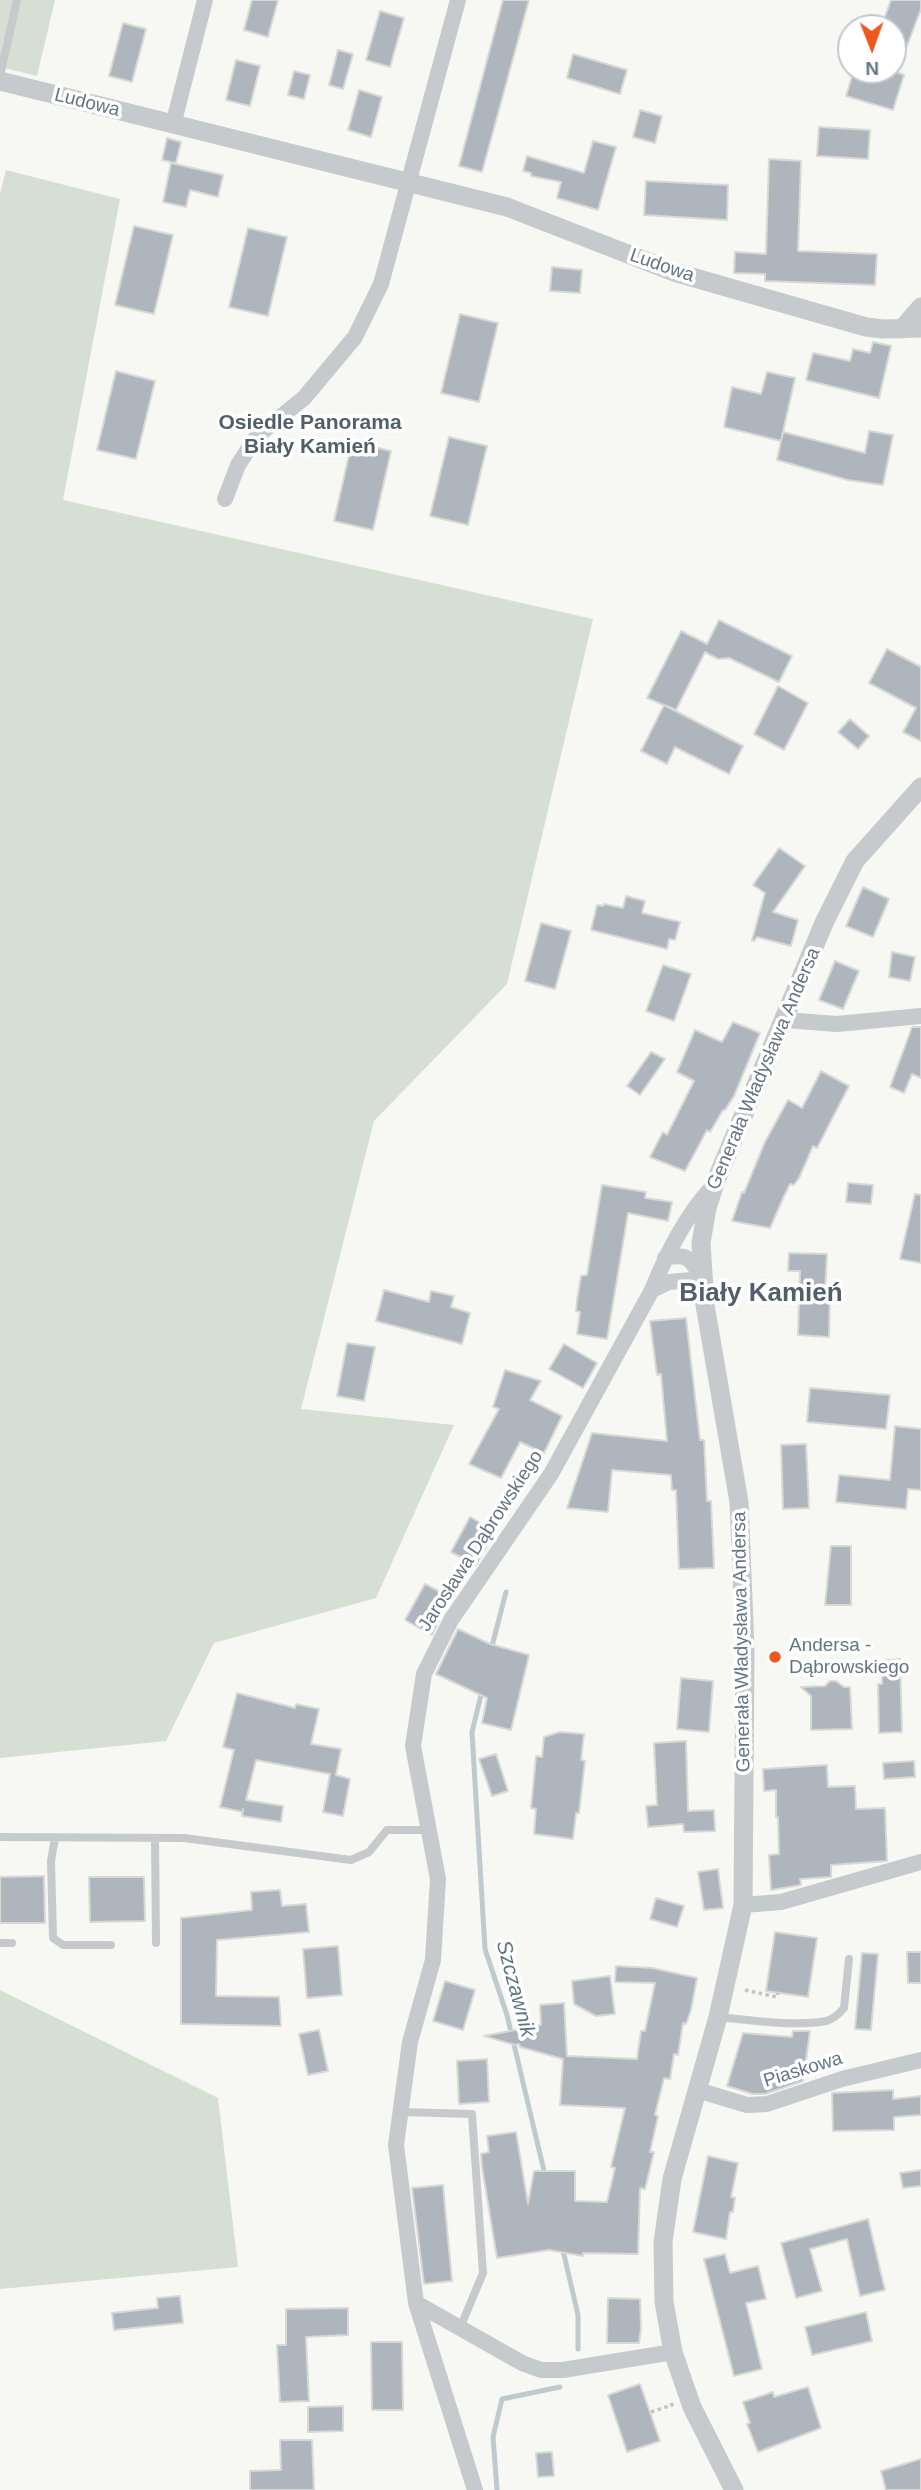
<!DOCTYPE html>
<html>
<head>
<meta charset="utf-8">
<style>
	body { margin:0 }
	#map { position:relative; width:921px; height:2490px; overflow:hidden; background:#f7f7f3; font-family:Arial,sans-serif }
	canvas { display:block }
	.north { position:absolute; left:837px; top:14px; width:70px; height:70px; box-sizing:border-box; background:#fff; border:2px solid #c1c8cf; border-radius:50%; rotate:179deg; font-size:19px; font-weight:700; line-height:28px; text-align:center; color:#647586 }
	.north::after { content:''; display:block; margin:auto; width:24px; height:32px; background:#ec581e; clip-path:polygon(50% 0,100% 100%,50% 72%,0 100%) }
</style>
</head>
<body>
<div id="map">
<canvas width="921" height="2490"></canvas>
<div class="north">N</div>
</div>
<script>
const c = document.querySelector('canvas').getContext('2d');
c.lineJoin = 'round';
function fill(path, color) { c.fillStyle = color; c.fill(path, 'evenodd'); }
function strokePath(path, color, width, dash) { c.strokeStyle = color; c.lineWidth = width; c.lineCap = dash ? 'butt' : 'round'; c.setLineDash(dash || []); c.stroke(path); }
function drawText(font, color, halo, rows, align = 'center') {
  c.font = font + ' Arial,sans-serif'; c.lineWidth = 7; c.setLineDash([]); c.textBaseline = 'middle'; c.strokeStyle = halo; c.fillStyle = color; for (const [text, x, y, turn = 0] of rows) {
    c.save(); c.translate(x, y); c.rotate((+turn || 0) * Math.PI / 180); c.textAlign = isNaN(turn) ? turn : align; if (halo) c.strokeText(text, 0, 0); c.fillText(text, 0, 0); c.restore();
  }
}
fill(new Path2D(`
	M0 0H55L37 76 0 67Z
	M6 170 120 199 63 500 593 619 507 984 374 1121 301 1409 454 1425 376 1598 214 1643 166 1741 0 1758V194Z
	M0 1990 218 2098 238 2267 0 2289Z`), '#d7dfd4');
strokePath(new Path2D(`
	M491 1650 506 1592
	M482 1691 472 1732 485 1949 507 2015 545 2175
	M562 2246 578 2315V2349
	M497 2490 493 2437 502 2399 560 2387`), '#bfcacf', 5);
const building = new Path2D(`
	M252 0H278L268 37 244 30Z
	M503 0H529L482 172 459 166Z
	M891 0H921V9L897 72 904 75 893 110 846 96 854 70 893 71V28H881Z
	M380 11 404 18 390 67 366 60Z
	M123 23 146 29 132 82 109 76Z
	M338 50 353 54 343 89 329 85Z
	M573 54 627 70 620 94 567 78Z
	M236 60 260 66 250 106 226 100Z
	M294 71 310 75 304 99 288 95Z
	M359 90 382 97 371 137 348 130Z
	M640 110 662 116 655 143 633 137Z
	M819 127 870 130 868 159 817 156Z
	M167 138 181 142 176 163 162 160Z
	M593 141 616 147 598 210 557 198 561 182 531 176V173L523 171 527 156 584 173Z
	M769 159 801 161 798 251 877 254 875 285 765 281V274L734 273 735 252 766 254Z
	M171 163 223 175 218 197 190 190 186 207 163 202Z
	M646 181 728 185 727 220 644 215Z
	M134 226 173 235 154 314 115 305Z
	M248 228 287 237 268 316 229 307Z
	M552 267 582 270 580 293 550 291Z
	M460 314 498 323 479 402 441 393Z
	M873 342 891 346 879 398 806 380 813 353 850 361 853 349 870 353Z
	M116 371 155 381 136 459 97 450Z
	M767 372 795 378 781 441 724 427 732 387 761 394Z
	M869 431 893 435 883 485 848 480 777 460 783 432 865 453Z
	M449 437 487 446 468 525 430 516Z
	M352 442 391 451 373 530 334 521Z
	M719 620 792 656 779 682 729 658 718 659 705 652 676 710 647 698 681 631 707 644Z
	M887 649 921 667V741L903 732 916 708 869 683Z
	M778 686 808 703 784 750 754 734Z
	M664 705 743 746 729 774 675 747 667 764 641 751Z
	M850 719 869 736 858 749 838 732Z
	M779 848 805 866 773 912 798 920 791 946 757 937 754 941 752 940 765 893 753 885Z
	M863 887 889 899 873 937 846 926Z
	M626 896 645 901 642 913 680 922 675 940 669 939 667 949 591 930 597 905 603 906 604 904 623 908Z
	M541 923 571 931 555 989 525 981Z
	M892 952 915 957 910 981 889 977Z
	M835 961 859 971 843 1009 819 1000Z
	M663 965 691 974 674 1021 646 1011Z
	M733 1022 760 1033 734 1096 725 1110H723L710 1132 707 1130 685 1171 650 1157 663 1132 667 1135 694 1081 677 1072 695 1030 722 1042Z
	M912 1027H921V1078L912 1074 904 1093 890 1087Z
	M651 1052 665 1059 640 1095 627 1086Z
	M821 1071 849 1086 817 1148 813 1146 799 1178 794 1185 790 1184 784 1196 770 1228 732 1221 742 1192 744 1193 765 1142 788 1100 802 1108Z
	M848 1183 873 1185 871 1204 846 1202Z
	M602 1185 646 1192 645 1198 672 1202 668 1221 628 1213 607 1339 577 1334 580 1312 576 1311 577 1300 581 1276 587 1275Z
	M915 1194 921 1195V1263L900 1259Z
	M789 1253 827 1254 825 1292 830 1293 829 1337 798 1335 800 1271H788Z
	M384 1290 429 1302 431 1291 454 1296 451 1307 470 1313 462 1344 376 1321Z
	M686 1318 700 1440H704L707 1501H711L714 1568 679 1569 676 1490H672L671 1475 612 1470 608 1512 567 1508 592 1433 667 1441 661 1374 657 1375 650 1321Z
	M347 1343 375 1347 364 1401 337 1396Z
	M564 1344 597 1363 583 1388 549 1369Z
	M505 1370 541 1381 530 1400 562 1416 544 1453 520 1442 501 1478 469 1464 499 1409 493 1407Z
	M810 1388 890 1395 886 1429 807 1422Z
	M895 1426 921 1429V1490L908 1489 906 1509 836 1502 839 1475 890 1480Z
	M806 1444 809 1508 783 1509 781 1445Z
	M470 1517 495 1531 476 1565 451 1552Z
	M831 1546H851V1605H825Z
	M425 1584 448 1596 436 1618 439 1620 432 1635 405 1620Z
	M458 1629 490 1644 529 1655 511 1730 482 1723 487 1698 436 1674Z
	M900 1659 902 1732 879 1733 878 1684H882V1661Z
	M681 1678 713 1681 709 1732 677 1729Z
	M830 1681H836L844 1687H850L852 1729 811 1730V1696L801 1687 825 1686Z
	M237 1693 295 1708 296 1704 319 1709 311 1744 341 1749 336 1775 350 1779 343 1816 323 1812 330 1774 256 1760 246 1800 283 1806 281 1822 242 1816 243 1809V1812L220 1807 234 1750 223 1747Z
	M560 1732 584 1734 581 1760 585 1761 579 1813H576L573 1839 534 1834 536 1809 531 1808 536 1756 542 1757 544 1737Z
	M686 1741 688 1811 714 1810 715 1831 684 1832 683 1824 648 1827 646 1806 657 1805 654 1743Z
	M496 1754 508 1791 492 1796 479 1759Z
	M914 1761 915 1777 884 1779 883 1763Z
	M827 1765 828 1787 855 1786 856 1809 885 1808 887 1861 831 1865V1877L800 1879 801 1885 771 1890 769 1855 779 1854 778 1817H776V1790L764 1791 763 1769Z
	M718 1869 723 1908 704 1910 698 1872Z
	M44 1876 45 1923H0V1877Z
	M89 1877H144L145 1921 90 1922Z
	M280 1890 282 1906 306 1904 309 1932 217 1940 216 1996 279 1997 281 2026 181 2024V1918L252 1910 251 1892Z
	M656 1898 684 1906 677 1927 650 1919Z
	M775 1932 817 1938 808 1997 766 1991Z
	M338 1946 342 1995 307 1998 303 1949Z
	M907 1952H921V1983H908Z
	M862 1953 878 1954 871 2030 855 2029Z
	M616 1966 652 1968 697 1978 691 2010 686 2024 683 2023 678 2055 674 2054 670 2079 664 2078 655 2115 658 2116 650 2152H654L645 2189 640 2188 638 2254 583 2253V2256L549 2250 497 2258 482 2167 481 2154 489 2152 487 2136 516 2132 528 2204 534 2171H575V2201L607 2202 615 2168 611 2167 625 2108 560 2105 563 2059 520 2047 519 2044 515 2045 484 2036 541 2025 540 2005 564 2003 567 2056 637 2059 641 2031H645L655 1983 615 1982Z
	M610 1976 615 2014 596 2016 574 2004 572 1981Z
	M445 1981 475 1990 463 2030 433 2021Z
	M319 2030 328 2071 308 2075 299 2034Z
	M793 2031H810L803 2081 765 2094H753L727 2086 743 2033 792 2037Z
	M487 2059 489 2102 459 2104 457 2061Z
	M893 2090V2099L921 2096V2115L894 2117V2130L833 2131 832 2093Z
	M708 2156 738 2163 731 2197 735 2198 733 2212H730L726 2239 693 2232Z
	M921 2170V2186L903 2188 900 2173Z
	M443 2185 452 2281 424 2284 412 2188Z
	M868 2219 885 2290 860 2296 847 2239 810 2249 822 2291 796 2298 781 2243Z
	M725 2254 730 2273 758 2266 766 2299 746 2303 762 2369 734 2376 704 2259Z
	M180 2296 183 2323 114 2330 112 2313 158 2308 157 2298Z
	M608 2298 640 2299 641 2328 639 2343H607Z
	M348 2308V2335L306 2337 309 2401 280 2402 277 2345H286V2309Z
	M866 2312 872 2341 812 2355 805 2327Z
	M371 2342H402L403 2410H372Z
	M640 2384 660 2441 627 2452 608 2395Z
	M808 2387 821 2428 758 2452 747 2424 750 2423 743 2402 773 2392 774 2397Z
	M343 2406V2431L308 2432V2407Z
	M280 2440H312L314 2490H250V2471L281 2470Z
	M552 2452 554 2476 538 2477 536 2453Z
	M921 2459V2490H886L881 2471Z`);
fill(building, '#aeb5bc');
strokePath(building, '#d8d8d6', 2);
strokePath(new Path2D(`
	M745 1990 777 1997 778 1993
	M651 2412 672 2405 671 2403`), '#c0c2c4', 3.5, [3.5, 3.5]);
strokePath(new Path2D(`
	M0 76 17 0
	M0 1837 184 1838 351 1860 369 1852 387 1830H429
	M55 1838 51 1861 53 1938 63 1945H111
	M155 1838 156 1943
	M0 1943H12
	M718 2017C749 2020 797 2027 826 2021 834 2019 839 2014 844 2008L849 1959
	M401 2112 472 2114 483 2273 460 2328`), '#c6cacd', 8);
strokePath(new Path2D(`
	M173 125 205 0
	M225 499 238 465 257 436 304 398 355 337 381 284 458 0
	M785 1020 837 1024 921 1016
	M665 1258C690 1253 690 1259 703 1279
	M652 1290 669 1282 703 1279
	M743 1905 781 1902 921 1862
	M697 2090 747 2105 767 2104 842 2079 921 2060
	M416 2303 522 2363 541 2370H563L673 2352
	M475 2490 416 2303 396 2145 410 2042 433 1960 438 1879 413 1746 424 1674 451 1620 551 1474 652 1290C667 1252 685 1217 712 1187`), '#c6cacd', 16);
strokePath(new Path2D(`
	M0 81 507 207 674 272 866 327 883 329 921 328
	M902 329 921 307
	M734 2490 692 2407 673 2352 664 2302 663 2242 672 2179 718 2017 743 1905 745 1649 739 1502 705 1305 701 1243 707 1208 715 1183 824 923 855 861 921 787`), '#c6cacd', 19);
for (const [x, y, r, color] of [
	[775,1657,7,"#ec581e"]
]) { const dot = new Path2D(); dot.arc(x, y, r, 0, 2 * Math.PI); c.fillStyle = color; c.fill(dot); strokePath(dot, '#fff', 2.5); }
drawText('19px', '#647586', '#fff', [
	["Ludowa",87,103,14],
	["Ludowa",662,266,19],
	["Generała Władysława Andersa",764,1069,-67],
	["Jarosława Dąbrowskiego",481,1541,-57],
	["Generała Władysława Andersa",742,1642,-91],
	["Piaskowa",803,2070,-17]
]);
drawText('19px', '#647586', '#fff', [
	["Andersa -",789,1646],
	["Dąbrowskiego",789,1668]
], 'left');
drawText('bold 21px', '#525f6b', '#fff', [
	["Osiedle Panorama",310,423],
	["Biały Kamień",310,447]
]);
drawText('italic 21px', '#5f7783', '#fff', [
	["Szczawnik",515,1989,75]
]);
drawText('bold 26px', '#525f6b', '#fff', [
	["Biały Kamień",761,1294]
]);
</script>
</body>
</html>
